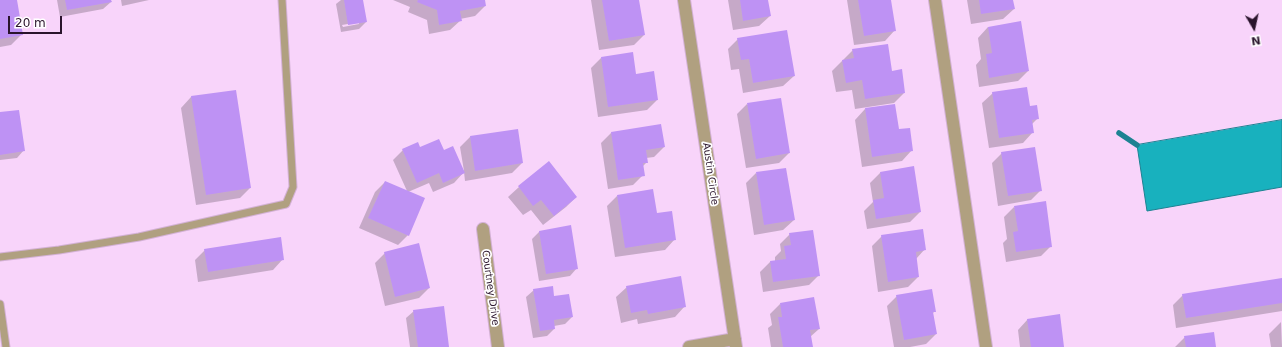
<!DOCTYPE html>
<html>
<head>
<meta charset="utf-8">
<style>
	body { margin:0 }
	#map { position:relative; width:1282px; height:347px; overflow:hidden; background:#f8d4fa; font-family:"DejaVu Sans",sans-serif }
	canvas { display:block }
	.north { position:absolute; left:1234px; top:8px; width:40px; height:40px; -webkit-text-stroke:3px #fff; paint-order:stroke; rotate:171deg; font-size:11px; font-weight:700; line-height:16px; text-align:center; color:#2a142c }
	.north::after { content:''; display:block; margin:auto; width:14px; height:18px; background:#2a142c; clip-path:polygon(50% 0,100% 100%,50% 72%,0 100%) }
	.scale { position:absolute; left:8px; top:16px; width:54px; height:18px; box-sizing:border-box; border:2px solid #2a142c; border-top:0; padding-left:5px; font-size:12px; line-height:14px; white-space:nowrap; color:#2a142c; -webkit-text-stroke:3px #fff; paint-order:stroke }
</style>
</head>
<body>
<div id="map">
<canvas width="1282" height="347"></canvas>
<div class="north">N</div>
<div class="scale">20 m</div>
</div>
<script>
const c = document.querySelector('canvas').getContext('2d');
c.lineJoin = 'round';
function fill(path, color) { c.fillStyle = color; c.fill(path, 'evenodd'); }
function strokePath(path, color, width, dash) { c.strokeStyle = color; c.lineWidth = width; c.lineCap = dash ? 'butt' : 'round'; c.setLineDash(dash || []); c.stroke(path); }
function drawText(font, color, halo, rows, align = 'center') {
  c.font = font + ' "DejaVu Sans",sans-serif'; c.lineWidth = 3.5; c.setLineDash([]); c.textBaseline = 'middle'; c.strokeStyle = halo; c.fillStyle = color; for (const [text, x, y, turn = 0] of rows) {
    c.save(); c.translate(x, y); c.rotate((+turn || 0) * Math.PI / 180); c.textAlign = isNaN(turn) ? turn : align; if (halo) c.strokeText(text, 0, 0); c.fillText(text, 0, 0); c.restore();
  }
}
const water = new Path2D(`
	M1282 120V187L1147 211 1137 145Z`);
fill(water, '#18b1be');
strokePath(water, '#1d8292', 1);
fill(new Path2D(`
	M0 0H16L21 35 11 45 0 47Z
	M57 0H110L111 2 103 9 60 17Z
	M121 0H149L122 6Z
	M341 0H362L366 22 359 29 341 32 336 4ZM359 22V24L343 27 342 25Z
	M393 0H484L485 6 475 16 460 19 461 20 450 30 429 34 427 20 408 12 410 7Z
	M591 0H638L644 35 634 45 599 50Z
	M728 0H767L770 16 759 26 733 30Z
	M847 0H890L895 30 885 41 854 45Z
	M967 0H1012L1014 9 1003 19 971 24Z
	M988 27 1028 71 1018 81 979 87 976 65 981 59 978 38Z
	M738 39 794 76 783 86 743 93 739 69 731 70 728 49Z
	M853 50 891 72 904 93 894 103 855 109 852 90 836 92 832 71Z
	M601 58 636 75 657 100 647 110 598 117 591 68Z
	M235 91 250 188 240 198 196 205 181 108 191 97Z
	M993 93 1029 107 1038 118 1032 124 1033 132 1023 143 989 148 982 103Z
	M747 104 789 153 779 163 746 168 737 114Z
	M865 109 898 130 912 150 902 161 862 167 855 120Z
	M0 113 24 150 17 158 0 160Z
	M517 130 522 163 512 173 465 181 464 172 454 183 433 192 429 183 408 192V235L398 245 359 228 375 192 385 182 407 191 393 160 403 150 419 149 443 151 464 171 460 147 470 137Z
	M611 133 664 147 654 157 646 158 647 162 642 167 643 175 633 185 608 189 601 143Z
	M1002 153 1041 190 1031 200 998 206 992 163Z
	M913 167 920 212 910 222 867 229 864 211 873 202 870 183 880 173Z
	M756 173 794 220 783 230 754 235 746 183Z
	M519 187 576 197 566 207 543 225 531 210 523 215 508 197Z
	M617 196 656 214 675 239 665 250 615 257 607 206Z
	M1014 207 1051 246 1041 256 1006 262 1003 243 1007 239 1004 217Z
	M570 227 577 268 570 276 539 281 532 239 539 232Z
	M790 234 819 275 809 285 763 292 760 272 770 262 775 261V257L781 251 780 244Z
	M882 236 925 249 916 259 918 277 908 287 878 292 872 246Z
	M205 250 283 259 273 270 198 282 195 260Z
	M385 253 429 288 419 298 385 306 375 263Z
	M1282 279V311L1176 328 1173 305 1183 295Z
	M627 287 685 306 675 317 638 324 637 319 621 323 616 297Z
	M534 290 553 297 572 317 565 324 554 326V329L547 336 533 338 526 297Z
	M897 296 935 311 932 314 936 334 926 344 910 347H894L887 306Z
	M780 304 819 329 810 337 812 347H771L768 328 772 325 770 314Z
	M414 311 448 347H410L406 318Z
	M1028 319 1063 347H1020L1018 330Z
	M1281 322 1282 347H1271L1269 334Z
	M1185 337 1215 347H1175Z`), '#0003');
strokePath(new Path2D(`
	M1119 133 1137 145`), '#1d8292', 5.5);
fill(new Path2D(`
	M0 0H17L23 35 0 39Z
	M65 0H111L112 2 67 10Z
	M344 0H363L367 22 348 25Z
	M418 0H485L486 6 460 11 462 21 439 25 437 10 417 2Z
	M602 0H639L645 35 609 41Z
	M740 0H768L771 16 743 21Z
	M858 0H891L896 31 864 36Z
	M979 0H1013L1015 9 981 14Z
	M1021 21 1029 71 989 78 986 54 992 53 988 27Z
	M787 30 795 76 753 83 749 59 741 60 737 38Z
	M888 44 892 71 902 69 905 93 865 99 862 80 846 83 842 60 854 58 852 49Z
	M633 52 636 74 654 71 658 100 608 107 601 57Z
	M1027 87 1030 106 1037 105 1039 119 1032 120 1034 133 999 138 992 92Z
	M236 90 251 188 206 195 191 96Z
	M781 98 790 153 756 159 747 103Z
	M895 104 899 129 910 128 913 151 872 157 865 108Z
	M19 110 25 151 0 155V112Z
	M661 124 665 147 646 150 648 163H643L645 176 618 180 611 132Z
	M518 129 523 163 475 171 470 136Z
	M439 139 444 150 453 146 465 173 443 183 439 173 417 183 402 149 418 142 420 147Z
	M1035 147 1042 191 1008 196 1001 152Z
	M549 161 577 197 554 216 541 200 533 206 518 186Z
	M914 166 921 212 876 219 873 200 884 198 880 172Z
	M786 168 795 220 764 225 756 172Z
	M385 181 425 198 409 236 368 218Z
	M653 189 657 213 672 211 676 240 625 248 617 195Z
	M1046 201 1052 247 1016 252 1013 232 1018 231 1014 206Z
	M571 225 578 269 546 274 539 231Z
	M923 229 926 250 916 252 919 277 888 282 881 235Z
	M813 230 820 276 773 282 770 261 786 259 784 246 791 245 789 233Z
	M281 237 284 260 208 272 204 249Z
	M419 243 430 288 395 297 384 252Z
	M681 276 686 307 648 314 647 310 631 313 626 286Z
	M1282 278V303L1186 318 1182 294Z
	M553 286 554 296 569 294 573 317 554 320 555 329 540 331 533 289Z
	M932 289 936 312H933L937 334 904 340 896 295Z
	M814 297 820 329 810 330 813 347H783L778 317H782L780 303Z
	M444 306 449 347H418L413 310Z
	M1060 314 1064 347H1031L1027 319Z
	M1214 332 1216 347H1186L1184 336Z`), '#be92f4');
const lane = new Path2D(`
	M0 257 59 250 139 237 286 204 293 187 282 0
	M0 304 6 347`);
const street = new Path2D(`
	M684 0 736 347
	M935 0 986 347
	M483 229 498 347
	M689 347 735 339`);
strokePath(lane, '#d3b1d5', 9);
strokePath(street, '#d3b1d5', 14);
strokePath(lane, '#b0a080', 7);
strokePath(street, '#b0a080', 12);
drawText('10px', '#2a142c', '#fff', [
	["Austin Circle",710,174,82],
	["Courtney Drive",490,288,82]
]);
</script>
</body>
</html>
